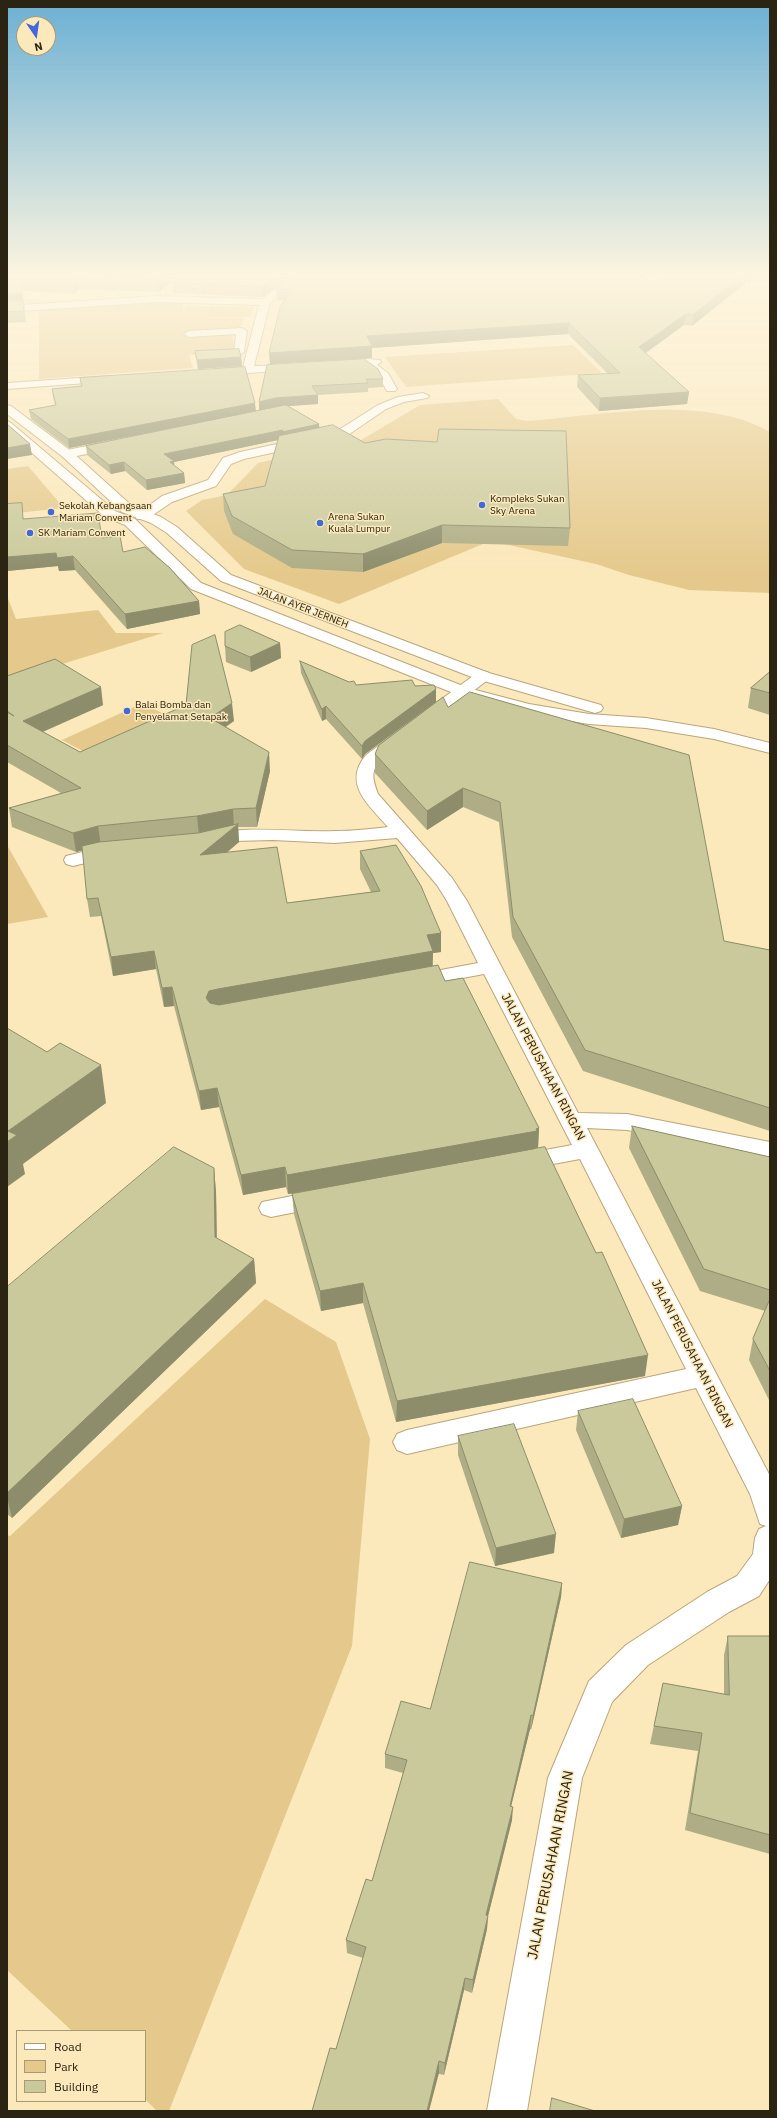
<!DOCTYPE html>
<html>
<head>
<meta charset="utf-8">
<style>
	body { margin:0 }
	#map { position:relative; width:777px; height:2118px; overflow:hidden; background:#fbe8bb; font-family:"IBM Plex Sans",sans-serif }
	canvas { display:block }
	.frame { position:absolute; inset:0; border:8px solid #2c2413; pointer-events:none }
	.legend { position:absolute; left:16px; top:2030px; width:130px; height:72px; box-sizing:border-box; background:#fbe8bb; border:1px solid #a89a78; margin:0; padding:5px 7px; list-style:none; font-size:12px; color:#2c2413 }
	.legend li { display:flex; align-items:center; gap:8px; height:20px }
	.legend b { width:20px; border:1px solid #a89a78 }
	.north { position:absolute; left:16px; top:16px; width:40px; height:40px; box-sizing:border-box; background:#fbe8bb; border:1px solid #a89a78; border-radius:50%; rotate:167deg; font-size:11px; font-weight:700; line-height:16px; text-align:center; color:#2c2413 }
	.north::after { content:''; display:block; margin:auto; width:14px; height:18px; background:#4268da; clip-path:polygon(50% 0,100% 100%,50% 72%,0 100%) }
</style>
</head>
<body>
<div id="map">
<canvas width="777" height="2118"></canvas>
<div class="frame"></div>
<ul class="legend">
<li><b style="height:5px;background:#fff"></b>Road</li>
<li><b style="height:11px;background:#e5c98c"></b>Park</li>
<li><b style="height:11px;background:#cac99b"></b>Building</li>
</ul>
<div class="north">N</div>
</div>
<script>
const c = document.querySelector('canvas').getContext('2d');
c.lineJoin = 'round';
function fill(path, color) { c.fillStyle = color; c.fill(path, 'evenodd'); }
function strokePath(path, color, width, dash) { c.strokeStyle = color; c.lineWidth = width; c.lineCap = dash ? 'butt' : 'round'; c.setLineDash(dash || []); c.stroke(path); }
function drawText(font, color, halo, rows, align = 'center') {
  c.font = font + ' "IBM Plex Sans",sans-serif'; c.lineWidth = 3; c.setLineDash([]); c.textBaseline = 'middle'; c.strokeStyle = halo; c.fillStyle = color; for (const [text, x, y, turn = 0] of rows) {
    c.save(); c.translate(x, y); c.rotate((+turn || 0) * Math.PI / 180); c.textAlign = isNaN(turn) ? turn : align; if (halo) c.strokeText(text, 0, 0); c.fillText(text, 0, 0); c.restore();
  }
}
fill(new Path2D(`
	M162 302H183L184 312 185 306 254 307 250 317H183L244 318 239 330 184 333V335L232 333 235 352 189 355 193 368 39 379V310Z
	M573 345 602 373 406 387 385 357Z
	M498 399 516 419 527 421C591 416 674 400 736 418 748 421 759 426 770 432V593L689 590 629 575 596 564 490 541 339 604 244 569 186 511 202 500 227 495 258 463 361 440 420 405Z
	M28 466 64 508 7 514V469Z
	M7 596 16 619 98 610 116 633H163L7 681Z
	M143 703 175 720 94 757 62 740Z
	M7 845 48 917 7 924Z
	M265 1299 336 1342 370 1439 352 1646 169 2111H157L145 2099V2031H72L7 1970V1535L10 1536Z`), '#e5c98c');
const minor = new Path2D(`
	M292 277H303L270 303 254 366 301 365 302 367 301 369 297 370 215 375 210 372 215 369 243 367 259 305 156 302 7 312V306L156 296 263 299Z
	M242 328 247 331 244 352 239 355 234 352 236 334 189 337 184 334 189 331Z
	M367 359 380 360 381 362 377 365 388 373 397 389 395 391H387L379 377 365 366 339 367 334 364 339 361Z
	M109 376 113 377 114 379 113 381 7 389V383Z
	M423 393 429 396 427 398 404 402 386 409 345 437 244 459 231 464 216 486 172 502 147 519H137L135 516 162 496 208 480 223 458 240 452 337 431 378 405 398 397Z
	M117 440 123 444 121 447 67 458 61 454 67 450Z
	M483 671 489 673 491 676 489 679 378 763C370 773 374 783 378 794L452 878 467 901 578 1113 627 1114 770 1142V1158L627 1130 587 1128 770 1476V1579L759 1596 729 1612 648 1665 612 1702 582 1778 527 2111H487L548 1778 589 1681 626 1645 707 1592 737 1576 753 1554 755 1538 759 1529 766 1526 760 1524 750 1494 696 1388 407 1454 397 1450 393 1442 397 1434 407 1430 686 1369 580 1159 521 1170 513 1168 509 1162 513 1156 572 1145 484 974 414 987 407 985 404 981 407 977 414 975 478 963 447 901 437 885 397 838 335 843 273 840 234 841 210 846 203 844 201 840 203 836C251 824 289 833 336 831 353 831 371 829 388 827 369 805 342 784 366 755L477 673Z
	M112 845 119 847 121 851 119 855 73 866 66 864 64 860 66 856Z
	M322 1190 331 1193 334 1199 331 1205 271 1217 262 1214 259 1208 262 1202Z`);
const secondary = new Path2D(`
	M7 405 11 406 71 451 132 506 161 517 177 527 231 575 489 673 601 705 603 708 601 711 595 713 477 679 221 581 167 533 151 523 122 512 63 457 7 414Z
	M7 421 11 423 115 511 135 519 201 583 468 688 529 704 589 714 646 718 714 729 770 743V753L714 739 646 728 589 724 528 714 456 694 191 589 125 525 105 517 7 431Z`);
strokePath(minor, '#b9a67c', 2);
strokePath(secondary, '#b9a67c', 2);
fill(minor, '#fff');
fill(secondary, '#fff');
fill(new Path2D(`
	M7 277H179L158 292 79 289 74 293 22 291 26 322 7 323Z
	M179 277H289L263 297 173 293 172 282Z
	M662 277H770V281H748L692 326 684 325 646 353 689 392 687 404 599 411 577 387 578 375 608 374 568 334 372 348V358L270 364 284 300H277L276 289 653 284Z
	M195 351 241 357 242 366 198 369 196 359Z
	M267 365 383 379V387L368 388V392L318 395V404L288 406 319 427 365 443 570 528 568 546 442 543 363 572 292 568 233 534 224 511 223 494 265 486 278 440 174 462V465L184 473 185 483 147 490 125 471 111 474 87 455 86 446 242 414 69 448 31 419 29 410 55 405 53 397 52 389 81 386 80 378 256 411H259V402Z
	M7 504 24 519 102 538 123 552 199 601 200 614 127 629 75 570 59 571 58 566 7 571Z
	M280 643 281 658 251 672 226 662 225 646Z
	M300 661 356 685 415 686 436 689V702L365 754 362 759 326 719 322 721 301 673Z
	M770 672V715L748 708 751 688Z
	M7 676 103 705 43 732 80 752 234 721 226 727 270 771 257 827H238L239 842 227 852 287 903 371 892 360 869V851L441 933V952L433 953V966L445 981 539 1128 538 1148H535V1149L645 1376 396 1422 363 1303 321 1311 294 1214 292 1194 332 1186 288 1194 286 1187 243 1195 219 1107 201 1110 174 1006 164 1007 156 969 113 976 101 916 90 917 87 899 83 850 76 852 12 827 9 808 61 793 7 762Z
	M448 707 724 941 770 950V1131L583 1071 512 937 499 822 463 807 427 830 375 773V754Z
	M632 1126 770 1157V1402L749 1360 753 1339 765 1311 700 1291 629 1148Z
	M214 1168 216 1192 217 1239 254 1259 256 1283 12 1518 7 1514V1287Z
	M578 1411 682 1506 678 1525 621 1538 576 1430Z
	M458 1436 554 1553 495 1566 458 1455Z
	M562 1583 561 1597 531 1730 530 1729 511 1806 512 1820 488 1916 487 1929 472 1993 464 1990 444 2075 336 2049 363 1958 347 1953 346 1940 372 1881 403 1773 385 1768V1754L430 1709Z
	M728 1636H770V1854L685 1830 698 1751 650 1744 663 1683 724 1694V1655Z`), '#aead85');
fill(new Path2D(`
	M162 277H179L158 292 157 281Z
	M275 277H289L263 297 262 287Z
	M740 277H748V281L692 326 693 315Z
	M78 278 79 289 74 293 73 283Z
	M21 281 26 322 24 303 7 304V294Z
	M686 314 684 325 638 358 639 347Z
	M569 323 568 334 372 348V358L270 364 269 353 367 336Z
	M241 357 242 366 198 369 197 360Z
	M689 392 687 404 599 411 600 398Z
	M318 395V404L275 407 259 411V402L275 398Z
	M255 403 256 412 69 448 68 439Z
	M319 424 320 433 283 439 174 462 175 471 164 454 283 430Z
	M30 444 32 455 7 459V448Z
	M124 462 125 471 111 474 109 465Z
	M184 473 185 483 147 490 146 480Z
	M442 525V543L363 572V554Z
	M56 553 73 556 75 570 59 571 58 566 7 571V557Z
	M199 601 200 614 127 629 125 614Z
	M280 643 281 658 251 672 250 657Z
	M101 687 103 705 26 739 23 721Z
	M436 689V702L365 754 362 759V746L365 741Z
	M232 703 234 721 211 736 210 718Z
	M326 706V719L322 721V709Z
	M269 752 270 771 257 827 256 808Z
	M463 788V807L427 830V811Z
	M233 809 234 828 199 836 197 816Z
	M238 824 239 842 202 874 200 855Z
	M98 826 101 846 76 852 73 833Z
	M441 933V952L433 953 432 970 211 1010 206 998 209 991 218 989 427 935Z
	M154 951 156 969 113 976 111 957Z
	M172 987 174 1006 164 1007 162 988Z
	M101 1065 106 1103 23 1164 25 1174 7 1187V1142L8 1131Z
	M217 1088 219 1107 201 1110 199 1091Z
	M539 1128 538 1148H535V1150L288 1194 287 1175Z
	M285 1167 286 1187 243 1195 241 1175Z
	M214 1168 216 1192 217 1261 215 1237Z
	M254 1259 256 1283 12 1518 7 1497V1493Z
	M363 1283V1303L321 1311 320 1291Z
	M648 1355 645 1376 396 1422 397 1401Z
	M682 1506 678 1525 621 1538 624 1519Z
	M556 1534 554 1553 495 1566 496 1548Z
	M562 1583 561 1597 531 1730 533 1716Z
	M531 1715 530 1729 508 1819 510 1806Z
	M513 1807 512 1820 485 1928 486 1915Z
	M488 1916 487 1929 472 1993 473 1980Z
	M465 1978 464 1990 444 2075 445 2063Z
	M439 2061V2073L429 2111H427Z`), '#8d8d6c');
const building = new Path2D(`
	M7 277H162L157 281 78 278 73 283 21 281 22 293 7 294Z
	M179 277H275L262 287 172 282Z
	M291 277H645L653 284 662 277H740L693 315 686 314 639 347 689 392 600 398 578 375 620 373 569 323 367 336 372 346 269 353 280 307 291 290 276 289Z
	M7 301H23L24 311 7 312Z
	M239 349 241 357 197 360 195 351Z
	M364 359 378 369 383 379H366L368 383 312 386 318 395 275 398 259 402 267 365Z
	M245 367 255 403 68 439 29 410 56 405 52 389 82 386 80 378Z
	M286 405 319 424 282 432 283 430 164 454 174 461 170 462 184 473 146 480 124 462 109 465 86 446Z
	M7 424 30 444 7 448Z
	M333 425 365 443 386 439 437 442 439 429 566 431 570 528 442 525 363 554 292 550 232 516 223 494 265 486 279 436Z
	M22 503 23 519 98 513 102 538 120 536 123 552 145 547 170 568 199 601 125 614 73 556 57 558 56 553 7 557V504Z
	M240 625 280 643 250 657 225 646V632Z
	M215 635 232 703 210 718 269 752 256 808 233 809 197 816 98 826 73 833 9 808 81 788 7 745V712L14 716 7 711V676L55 659 101 687 23 721 80 752 186 705 192 645Z
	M300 661 349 682 354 681 356 685 412 680 415 686 434 685 436 689 365 741 362 746 326 706 322 709Z
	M770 672V693L751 688Z
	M470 692 689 755 724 941 770 950V1108L585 1050 513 917 500 802 463 788 427 811 375 754 379 745 443 697 448 707Z
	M238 824 200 855 277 847 287 903 380 891 360 851 396 845 421 886 441 933 427 935 433 951 218 989 209 991 206 998 210 1003 219 1005 438 965 445 981 463 978 539 1128 536 1129 537 1131 287 1175 285 1167 241 1175 217 1088 199 1091 172 987 162 988 154 951 111 957 98 898 87 899 82 846 99 842 198 833Z
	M7 1028 47 1052 60 1043 101 1065 8 1131 17 1135 7 1142Z
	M632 1126 770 1157V1290L704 1269Z
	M174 1147 214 1168 215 1237 254 1259 7 1493V1287Z
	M545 1147 596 1253 602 1252 648 1355 397 1401 363 1283 320 1291 292 1194Z
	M770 1299V1371L753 1339Z
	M633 1399 682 1506 624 1519 578 1411Z
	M514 1424 556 1534 496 1548 458 1436Z
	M470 1562 562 1583 533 1716 531 1715 510 1806 513 1807 486 1915 488 1916 473 1980 465 1978 445 2063 439 2061 427 2111H312L330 2048 336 2049 366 1947 346 1940 366 1879 372 1881 407 1760 385 1754 401 1701 430 1709Z
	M728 1636H770V1835L690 1813 702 1733 654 1726 663 1683 729 1695Z
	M552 2098 595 2111H550Z`);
fill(building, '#cac99b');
strokePath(building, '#8d8d6c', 1);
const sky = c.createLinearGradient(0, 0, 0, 574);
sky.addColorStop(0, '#6bb0d4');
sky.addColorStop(0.48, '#fdf5e0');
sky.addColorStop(1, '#fdf5e000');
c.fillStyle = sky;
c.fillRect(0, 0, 777, 574);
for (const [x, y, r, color] of [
	[482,505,4,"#4268da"],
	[51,512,4,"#4268da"],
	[320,523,4,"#4268da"],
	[30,533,4,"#4268da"],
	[127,711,4,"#4268da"]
]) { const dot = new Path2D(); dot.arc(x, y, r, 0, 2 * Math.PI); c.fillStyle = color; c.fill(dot); strokePath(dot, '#fbe8bb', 1.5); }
drawText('10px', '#2c2413', '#fbe8bb', [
	["Kompleks Sukan",490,499],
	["Sky Arena",490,511],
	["Sekolah Kebangsaan",59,506],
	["Mariam Convent",59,518],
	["Arena Sukan",328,517],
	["Kuala Lumpur",328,529],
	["SK Mariam Convent",38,533],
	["Balai Bomba dan",135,705],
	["Penyelamat Setapak",135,717]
], 'left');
drawText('10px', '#2c2413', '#fbe8bb', [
	["JALAN AYER JERNEH",303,608,21]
]);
drawText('12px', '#2c2413', '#fbe8bb', [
	["JALAN PERUSAHAAN RINGAN",543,1067,62],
	["JALAN PERUSAHAAN RINGAN",692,1354,63]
]);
drawText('14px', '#2c2413', '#fbe8bb', [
	["JALAN PERUSAHAAN RINGAN",551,1865,-79]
]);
</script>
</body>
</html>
